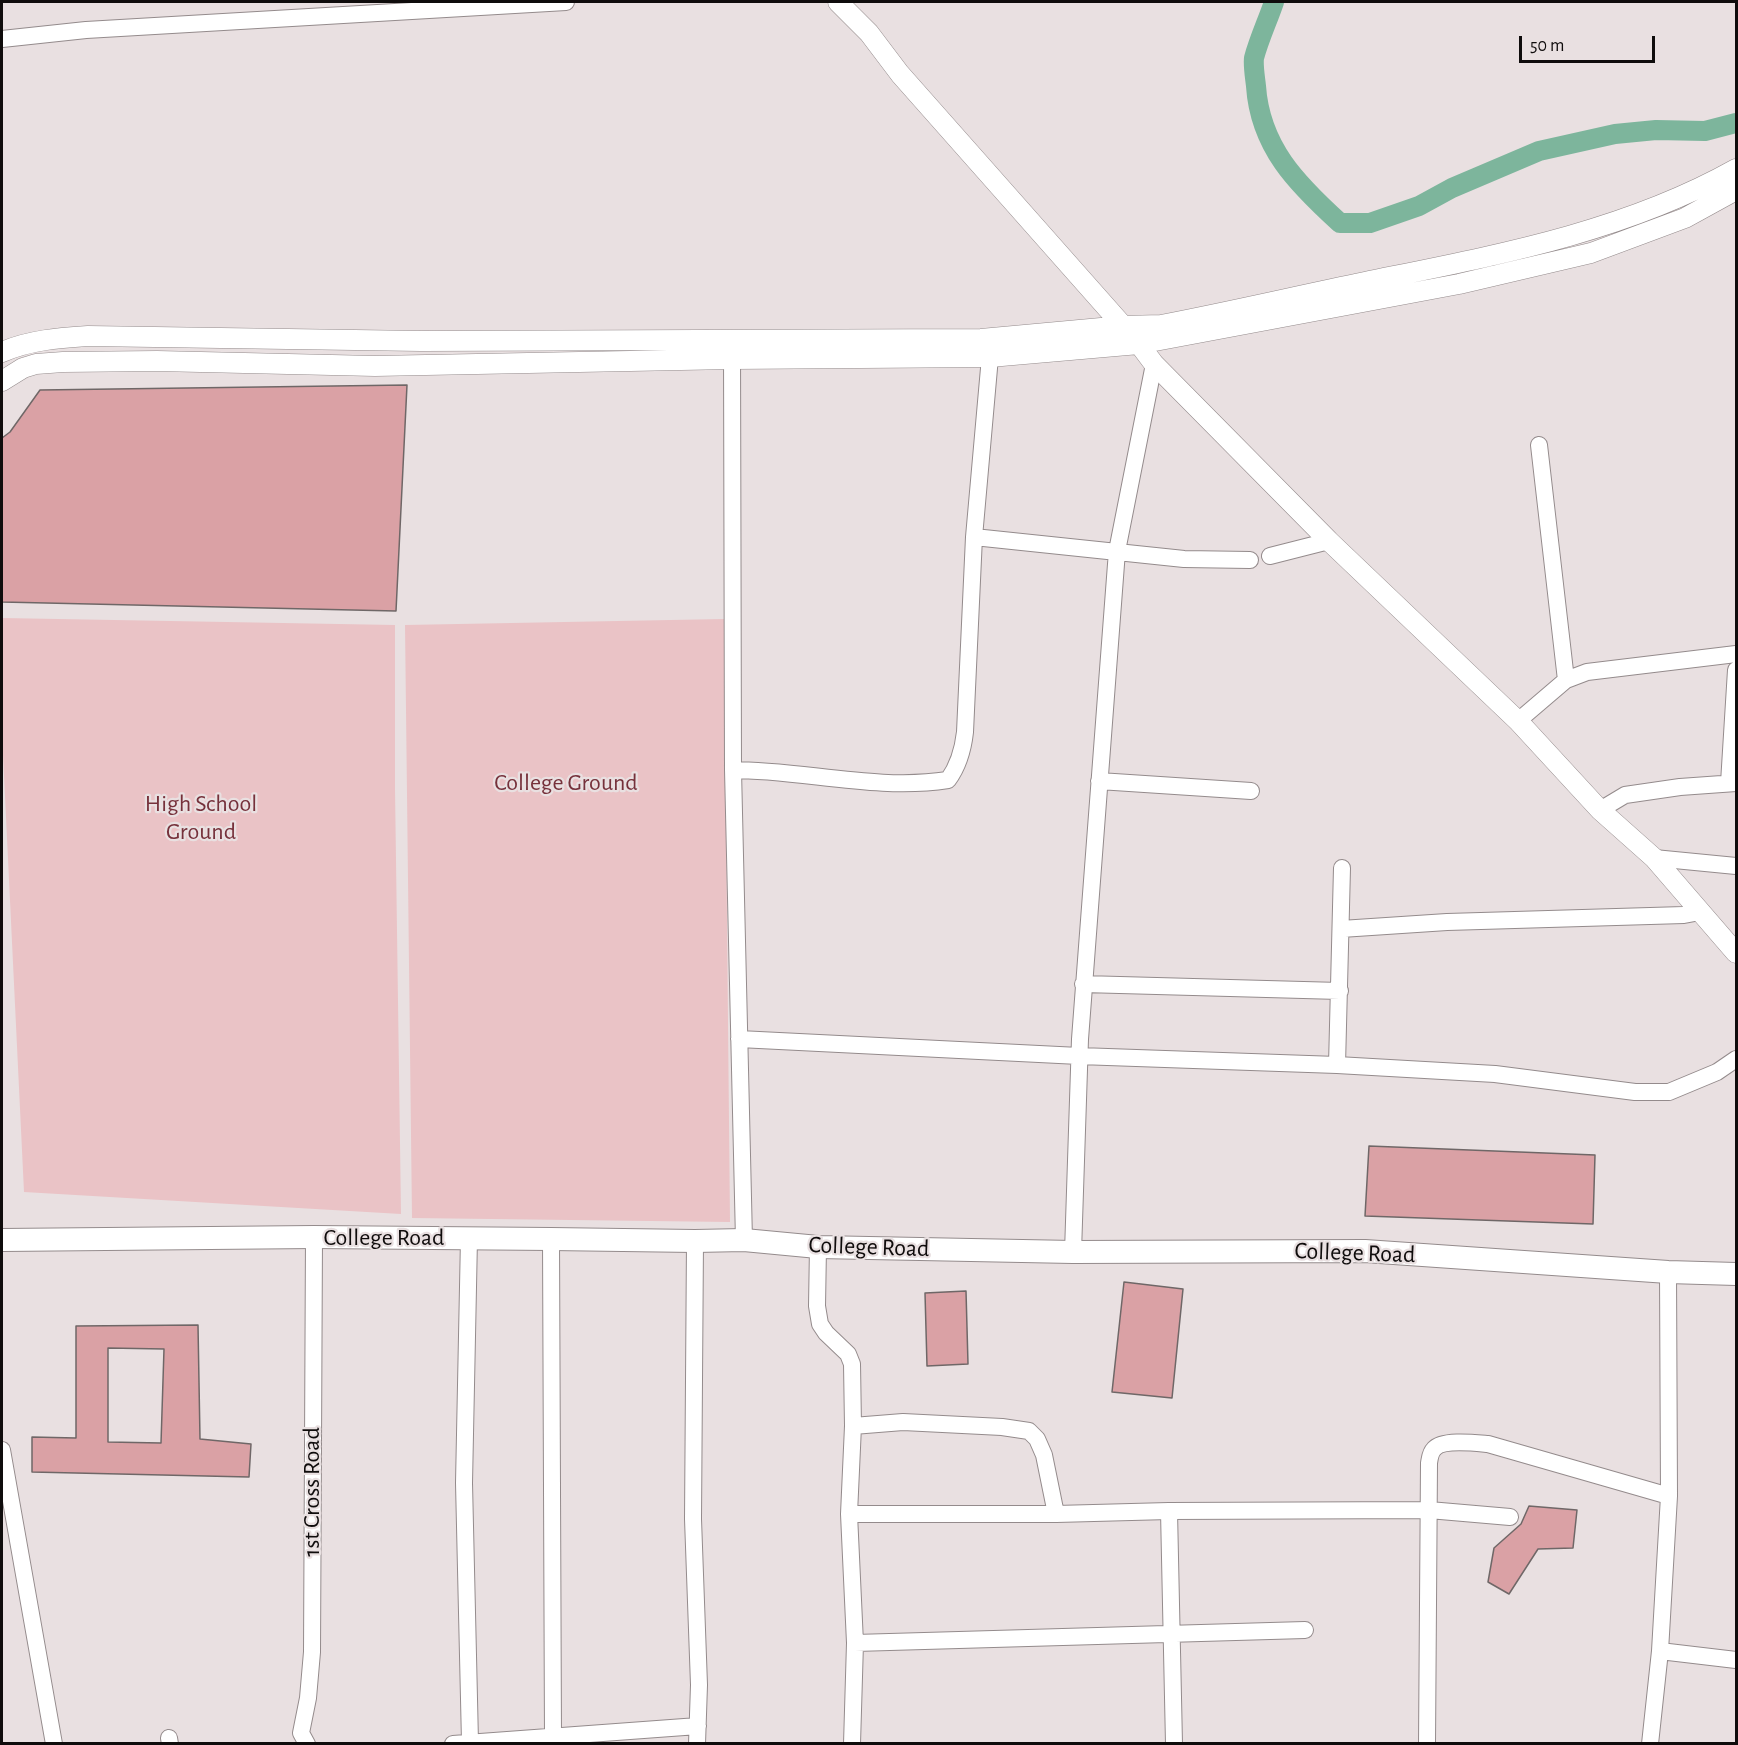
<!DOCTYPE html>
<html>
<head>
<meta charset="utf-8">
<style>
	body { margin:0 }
	#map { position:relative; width:1738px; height:1745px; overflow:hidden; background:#e9e0e1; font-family:"Alegreya Sans",sans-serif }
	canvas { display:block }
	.frame { position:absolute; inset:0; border:3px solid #0f0c0c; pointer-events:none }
	.scale { position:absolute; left:1519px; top:36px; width:136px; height:27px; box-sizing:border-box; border:3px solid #0f0c0c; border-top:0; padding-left:8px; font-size:18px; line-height:21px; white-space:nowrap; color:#0f0c0c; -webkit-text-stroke:4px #e9e0e1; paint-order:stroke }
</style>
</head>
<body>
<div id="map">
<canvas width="1738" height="1745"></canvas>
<div class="frame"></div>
<div class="scale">50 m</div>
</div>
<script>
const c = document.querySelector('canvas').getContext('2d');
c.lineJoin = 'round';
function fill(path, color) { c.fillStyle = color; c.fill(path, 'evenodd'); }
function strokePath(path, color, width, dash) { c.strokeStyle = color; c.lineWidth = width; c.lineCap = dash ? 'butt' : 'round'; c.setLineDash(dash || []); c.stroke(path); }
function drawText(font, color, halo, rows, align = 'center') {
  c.font = font + ' "Alegreya Sans",sans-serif'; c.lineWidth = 4.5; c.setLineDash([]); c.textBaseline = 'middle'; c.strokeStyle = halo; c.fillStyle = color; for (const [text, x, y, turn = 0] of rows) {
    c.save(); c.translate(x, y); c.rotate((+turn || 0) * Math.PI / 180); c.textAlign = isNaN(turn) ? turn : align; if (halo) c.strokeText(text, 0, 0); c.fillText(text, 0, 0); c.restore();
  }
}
fill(new Path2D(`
	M2 618 395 625V789L401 1214 24 1192 2 734Z
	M724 619 730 1222 412 1218 405 625Z`), '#eac3c6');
strokePath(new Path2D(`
	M1274 2C1268 20 1259 39 1254 58 1253 66 1255 77 1256 86 1260 147 1297 184 1340 223H1370L1419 206 1452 188 1539 151 1615 134 1656 130 1705 131 1736 123`), '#7db59c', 20);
const building = new Path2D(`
	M407 385 396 611 2 602V438L10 432 40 390Z
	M1369 1146 1595 1155 1593 1224 1365 1216Z
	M1124 1282 1183 1289 1172 1398 1112 1392Z
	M966 1291 968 1364 927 1366 925 1293Z
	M198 1325 200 1439 251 1444 249 1477 32 1472V1437L76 1438V1326ZM108 1348 164 1349 161 1443 108 1442Z
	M1529 1506 1577 1510 1573 1548 1538 1549 1509 1594 1488 1582 1494 1548 1521 1524Z`);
fill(building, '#daa1a5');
strokePath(building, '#6f6767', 1.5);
const minor = new Path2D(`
	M2 39 86 30 566 2
	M732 347 733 770 744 1240
	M1539 445 1566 680
	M974 537 1184 559 1250 560
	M1270 556 1329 541
	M1518 721 1566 680 1587 672 1736 654
	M733 770C803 770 877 791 948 780 959 765 963 750 965 732L974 537 990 357
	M1099 781 1251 791
	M1729 783 1736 670
	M1600 810 1625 795 1680 787 1736 783
	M1654 858 1736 866
	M1342 868 1337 1065 1495 1074 1635 1092H1669L1717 1072 1736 1059
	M1341 929 1447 922 1684 915 1700 912
	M1083 984 1340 991
	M739 1039 1079 1056 1337 1065
	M469 1238 464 1483 470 1742
	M551 1239 553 1737
	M695 1241 693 1519 699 1685 697 1744
	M818 1247 817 1306 820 1324 826 1333 848 1354 852 1364 853 1426 849 1514 855 1643 852 1744
	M1073 1252 1080 1039 1117 551 1154 364
	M853 1426 903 1422 1002 1427 1029 1431 1037 1439 1044 1455 1056 1514
	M2 1450 54 1744
	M1169 1511 1174 1744
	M849 1514H1056L1169 1511 1429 1510 1510 1517
	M855 1643 1305 1630
	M1660 1651 1736 1660
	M169 1738 170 1744
	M307 1744 301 1733 308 1698 312 1652 314 1237
	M453 1744 698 1726
	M1427 1744 1429 1463C1430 1458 1430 1453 1434 1449 1442 1439 1476 1443 1488 1444L1669 1496
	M1650 1744 1660 1651 1669 1496 1668 1272`);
const tertiary = new Path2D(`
	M838 2 869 33 900 74 1139 344 1154 364 1329 541 1518 721 1600 810 1654 858 1736 953
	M2 352C30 340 58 338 88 336L421 341 981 339 1123 326 1161 325C1229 312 1297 296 1365 282 1492 256 1622 233 1736 169
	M2 381 23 368 36 364 63 362 157 361 375 366 732 359 990 357 1139 344 1459 284 1591 253 1685 218 1736 190`);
const secondary = new Path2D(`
	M2 1240 314 1237 551 1239 695 1241 744 1240 818 1247 1073 1252 1365 1251 1668 1272 1736 1274`);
strokePath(minor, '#948b8c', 18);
strokePath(tertiary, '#948b8c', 21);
strokePath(secondary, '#948b8c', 24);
strokePath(minor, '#fff', 16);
strokePath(tertiary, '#fff', 20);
strokePath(secondary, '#fff', 22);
drawText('24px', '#76313b', '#e9e0e1', [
	["College Ground",566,783],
	["High School",201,804],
	["Ground",201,832]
]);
drawText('24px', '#0f0c0c', '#e9e0e1', [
	["College Road",384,1238],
	["College Road",869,1247,2],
	["College Road",1355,1253,2],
	["1st Cross Road",312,1492,-90]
]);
</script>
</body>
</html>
